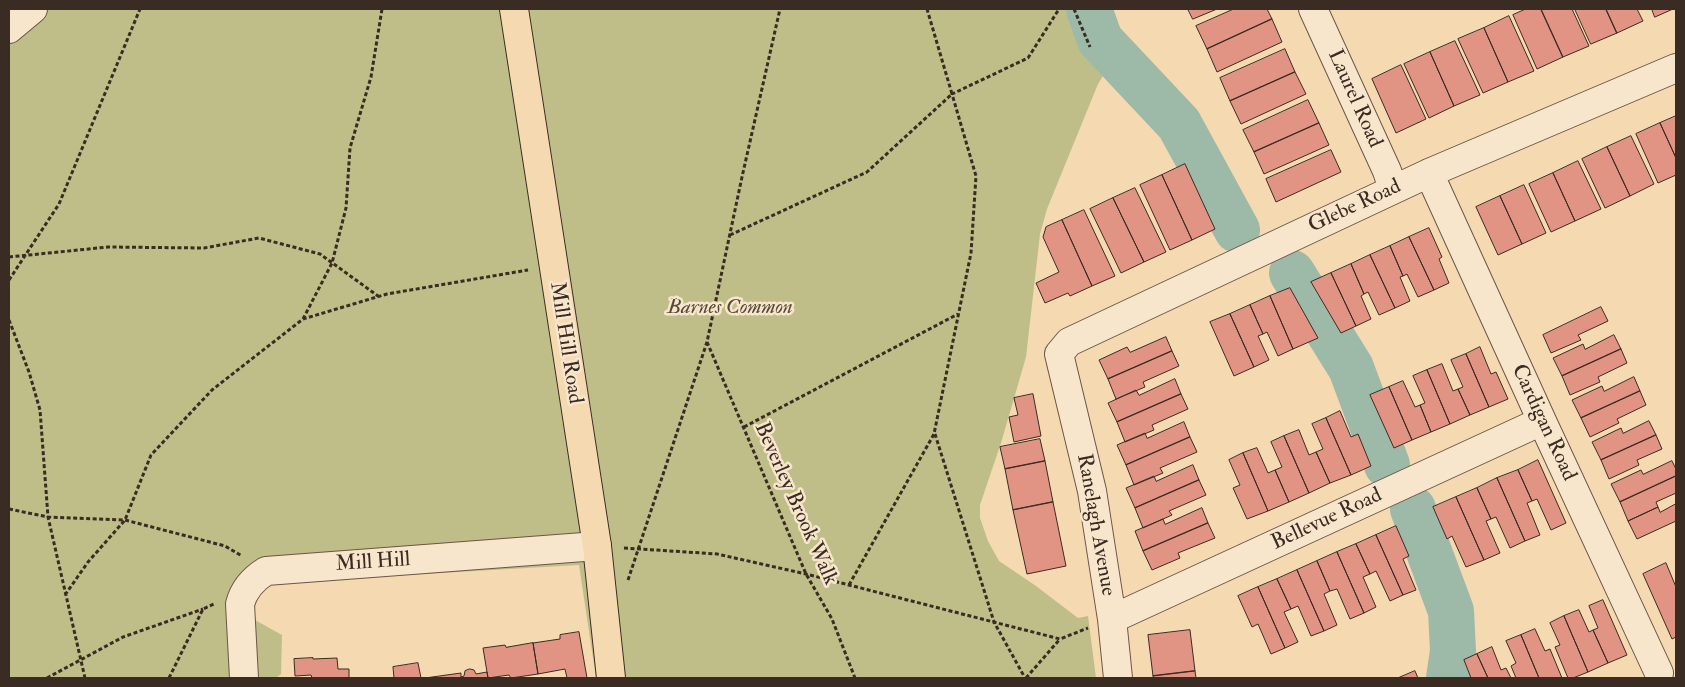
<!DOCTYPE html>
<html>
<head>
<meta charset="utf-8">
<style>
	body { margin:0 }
	#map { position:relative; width:1685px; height:687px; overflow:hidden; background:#f5d9b1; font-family:"IM FELL Double Pica",serif }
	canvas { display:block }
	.frame { position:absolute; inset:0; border:10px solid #3a2b23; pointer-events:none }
</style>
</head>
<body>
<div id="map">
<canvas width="1685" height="687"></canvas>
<div class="frame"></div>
</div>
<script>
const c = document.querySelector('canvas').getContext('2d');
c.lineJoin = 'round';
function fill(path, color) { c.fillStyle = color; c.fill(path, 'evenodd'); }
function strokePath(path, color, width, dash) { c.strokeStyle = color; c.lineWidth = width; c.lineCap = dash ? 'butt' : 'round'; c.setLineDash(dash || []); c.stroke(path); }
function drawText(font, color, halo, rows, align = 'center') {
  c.font = font + ' "IM FELL Double Pica",serif'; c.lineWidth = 5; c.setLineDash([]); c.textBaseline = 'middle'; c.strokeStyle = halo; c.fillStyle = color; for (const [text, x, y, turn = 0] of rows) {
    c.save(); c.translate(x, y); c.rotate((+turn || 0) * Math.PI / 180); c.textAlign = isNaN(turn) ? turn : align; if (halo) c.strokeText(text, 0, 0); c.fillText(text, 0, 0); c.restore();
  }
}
fill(new Path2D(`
	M9 9H1082L1106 71 1098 84 1047 209 1040 234 1026 357 1001 443 980 505V518L988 541 999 561 1036 586 1078 618 1088 616 1096 678H596L579 565 266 583 255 604V620L282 635 281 674 276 678H9Z`), '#bfbe89');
strokePath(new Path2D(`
	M1089 9 1100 40 1179 124 1237 230
	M1292 273 1351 368 1387 465
	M1413 509 1451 611 1453 651 1449 678`), '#9dbaa9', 46);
const building = new Path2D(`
	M1188 9H1217L1193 19Z
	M1234 9H1267L1272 19 1207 49 1196 26Z
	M1526 9H1541L1563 57 1537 69 1513 15Z
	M1541 9H1572L1589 46 1563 57Z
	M1575 9H1606L1617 33 1591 44Z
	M1606 9H1637L1643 21 1617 33Z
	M1652 9H1673L1655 17Z
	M1509 16 1534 71 1508 82 1484 28Z
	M1272 19 1282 42 1217 72 1207 49Z
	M1484 28 1508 82 1483 93 1458 39Z
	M1455 41 1480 95 1454 106 1430 52Z
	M1285 49 1295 72 1230 101 1220 78Z
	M1430 52 1454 106 1429 118 1404 64Z
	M1401 65 1426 119 1396 133 1372 79Z
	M1295 72 1306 94 1241 124 1230 101Z
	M1308 100 1319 123 1254 152 1243 130Z
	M1676 116V158L1660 123Z
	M1319 123 1329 145 1264 174 1254 152Z
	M1660 123 1676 158V175L1658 183 1636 134Z
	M1631 136 1654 184 1630 196 1607 147Z
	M1607 147 1630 196 1605 208 1582 159Z
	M1331 150 1341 172 1276 202 1266 179Z
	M1578 161 1601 209 1575 221 1553 173Z
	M1185 164 1215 229 1192 240 1162 175Z
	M1553 173 1575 221 1551 232 1529 184Z
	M1162 175 1192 240 1170 250 1140 185Z
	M1524 185 1546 233 1522 244 1500 196Z
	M1135 188 1166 252 1144 262 1113 198Z
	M1500 196 1522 244 1498 255 1476 207Z
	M1113 198 1144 262 1121 273 1090 209Z
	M1084 210 1115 276 1092 286 1062 220Z
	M1062 220 1092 286 1070 296 1068 293 1045 303 1036 283 1059 272 1043 237 1046 227Z
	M1429 228 1442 257 1439 259 1449 283 1434 290 1409 237Z
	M1409 237 1434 290 1418 297 1407 274 1403 276 1390 246Z
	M1390 246 1403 276 1400 277 1410 301 1395 308 1370 255Z
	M1370 255 1395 308 1379 315 1368 292 1364 294 1351 264Z
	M1351 264 1364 294 1361 296 1371 319 1356 326 1331 273Z
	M1331 273 1356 326 1341 333 1311 282Z
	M1290 288 1318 338 1293 349 1270 296Z
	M1270 296 1293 349 1278 356 1267 332 1263 334 1250 305Z
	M1250 305 1263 334 1258 336 1269 360 1254 367 1230 314Z
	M1601 307 1608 321 1578 335 1581 340 1551 353 1543 335Z
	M1230 314 1254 367 1234 376 1210 322Z
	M1614 335 1621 349 1562 376 1553 358 1583 344 1585 349Z
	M1166 337 1172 351 1108 379 1099 360 1127 347 1130 352Z
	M1480 347 1491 374 1496 372 1508 399 1489 407 1466 354Z
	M1621 349 1627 363 1598 377 1600 382 1570 395 1562 376Z
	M1172 351 1179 366 1143 382 1145 387 1116 399 1108 379Z
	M1466 354 1489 407 1470 415 1458 389 1463 387 1451 360Z
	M1442 364 1453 391 1458 389 1470 415 1450 424 1427 370Z
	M1427 370 1450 424 1431 432 1420 405 1425 403 1413 376Z
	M1634 377 1640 391 1581 418 1572 400 1602 386 1604 391Z
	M1175 379 1181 394 1117 422 1108 403 1136 390 1139 395Z
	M1403 381 1415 407 1420 405 1431 432 1412 440 1389 387Z
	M1389 387 1412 440 1394 448 1370 395Z
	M1640 391 1646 405 1617 419 1619 423 1590 437 1581 418Z
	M1033 394 1041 436 1014 442 1009 417 1018 415 1014 398Z
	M1181 394 1188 409 1152 425 1154 430 1125 442 1117 422Z
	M1340 411 1351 437 1358 434 1371 466 1351 475 1326 418Z
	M1326 418 1351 475 1330 483 1316 452 1323 449 1312 424Z
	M1649 421 1656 435 1601 460 1592 442 1621 428 1623 433Z
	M1184 422 1190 437 1126 465 1117 445 1145 433 1147 438Z
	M1299 430 1309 455 1316 452 1330 483 1309 493 1284 436Z
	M1656 435 1662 449 1637 460 1639 465 1609 479 1601 460Z
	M1284 436 1309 493 1289 502 1275 470 1282 467 1271 442Z
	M1190 437 1197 452 1160 468 1163 473 1134 485 1126 465Z
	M1040 439 1045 461 1005 469 1000 447Z
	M1257 448 1268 473 1275 470 1289 502 1268 511 1243 453Z
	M1243 453 1268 511 1247 519 1233 488 1240 485 1229 460Z
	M1538 460 1566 523 1551 530 1537 499 1532 501 1518 470Z
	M1045 461 1053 502 1013 510 1005 469Z
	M1672 461 1676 469V476L1620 502 1611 484 1641 470 1643 474Z
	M1193 465 1199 480 1135 508 1126 488 1154 476 1156 481Z
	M1518 470 1532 501 1527 503 1540 535 1525 541 1497 478Z
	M1676 476V493L1656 502 1658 507 1628 521 1620 502Z
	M1497 478 1525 541 1510 548 1496 517 1491 519 1477 488Z
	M1199 480 1206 495 1169 511 1172 515 1143 528 1135 508Z
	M1477 488 1491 519 1486 521 1500 553 1484 560 1456 497Z
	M1456 497 1484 560 1466 567 1452 536 1447 539 1433 507Z
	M1053 502 1066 566 1027 574 1013 510Z
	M1676 504V521L1637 539 1628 521 1658 507 1660 512Z
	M1202 508 1208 523 1143 551 1135 531 1163 519 1165 524Z
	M1208 523 1215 538 1178 553 1180 558 1152 570 1143 551Z
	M1396 526 1409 556 1403 559 1416 590 1403 595 1376 535Z
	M1376 535 1403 595 1390 601 1376 571 1370 574 1356 544Z
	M1356 544 1370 574 1363 577 1376 607 1364 613 1337 552Z
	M1337 552 1364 613 1350 619 1337 589 1330 591 1317 561Z
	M1317 561 1330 591 1324 594 1337 625 1324 631 1297 570Z
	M1666 563 1676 587V637L1672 639 1643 574Z
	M1297 570 1324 631 1311 636 1298 606 1291 609 1277 579Z
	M1277 579 1291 609 1284 612 1298 642 1285 648 1258 587Z
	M1258 587 1285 648 1271 654 1258 624 1252 627 1238 596Z
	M1603 600 1627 655 1608 663 1593 630 1598 628 1589 606Z
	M1579 610 1589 632 1593 630 1608 663 1588 672 1564 616Z
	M1564 616 1588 672 1573 678H1568L1555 647 1560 645 1550 623Z
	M1535 629 1545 651 1550 649 1562 678H1539L1521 635Z
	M1190 630 1195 671 1153 676 1148 635Z
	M579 632 587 678H567L565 669 538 674 533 643 560 639V635Z
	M1521 635 1539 678H1516L1511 666 1516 663 1506 641Z
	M533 643 538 674 511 678 509 675 488 678 483 648 505 645 506 647Z
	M1492 647 1501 670 1506 668 1511 678H1488L1477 654Z
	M1477 654 1488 678H1471L1464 660Z
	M313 658V659L337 658 338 669H349V678H312L311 675 295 676 294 659Z
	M418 663 421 678H394L393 667Z
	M470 669 474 670 476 674 487 672 488 678H425L461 673V677L464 676 465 671Z
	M1195 671 1196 678H1153V676Z
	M1415 671 1418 678H1398Z`);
fill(building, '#e19483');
strokePath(building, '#3a2b23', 1);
const minor = new Path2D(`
	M1313 9 1387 171 1393 189
	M9 29 33 9
	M1429 173 1542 421 1659 673
	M1112 619 1542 421
	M244 678 240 604C244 589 253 579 266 571L597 546
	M1118 678 1112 619 1092 491 1059 354 1069 342 1429 173 1676 68`);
const major = new Path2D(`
	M514 9 597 546 611 678`);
strokePath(minor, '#695646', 30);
strokePath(major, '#3a2b23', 30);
strokePath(new Path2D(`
	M1074 9 1090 47
	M730 235 867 172 952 94 927 9
	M9 257 108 247 204 248 259 238 320 254 378 296
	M9 280 59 204 140 9
	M303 319 332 263 346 208 350 148 371 77 382 9
	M9 320 29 372 40 410 48 517 85 678
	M707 342 806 574 832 619 855 678
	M744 427 958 314
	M935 434 994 622 1025 678
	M9 509 48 517 125 520 225 546 242 556
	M624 548 717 554 806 574 1060 639 1088 628
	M628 580 707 342 742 177 780 9
	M849 585 934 434 971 253 976 176 952 94 1028 58 1059 9
	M65 595 88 562 125 520 151 455 212 390 303 319 387 294 528 270
	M47 678 123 637 203 609
	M169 678 203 609 214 604
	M1026 678 1060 639`), '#3a2b23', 3, [4, 2.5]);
strokePath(minor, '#f8e6cc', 28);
strokePath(major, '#f5d9b1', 28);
drawText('21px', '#3a2b23', '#f8e6cc', [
	["Laurel Road",1354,99,66],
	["Glebe Road",1355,207,-25],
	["Mill Hill Road",565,343,81],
	["Cardigan Road",1543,423,65],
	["Beverley Brook Walk",795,504,66],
	["Bellevue Road",1327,520,-25],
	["Ranelagh Avenue",1095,525,80],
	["Mill Hill",373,563,-4]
]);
drawText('italic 21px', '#554837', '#f8e6cc', [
	["Barnes Common",730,308]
]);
</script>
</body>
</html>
